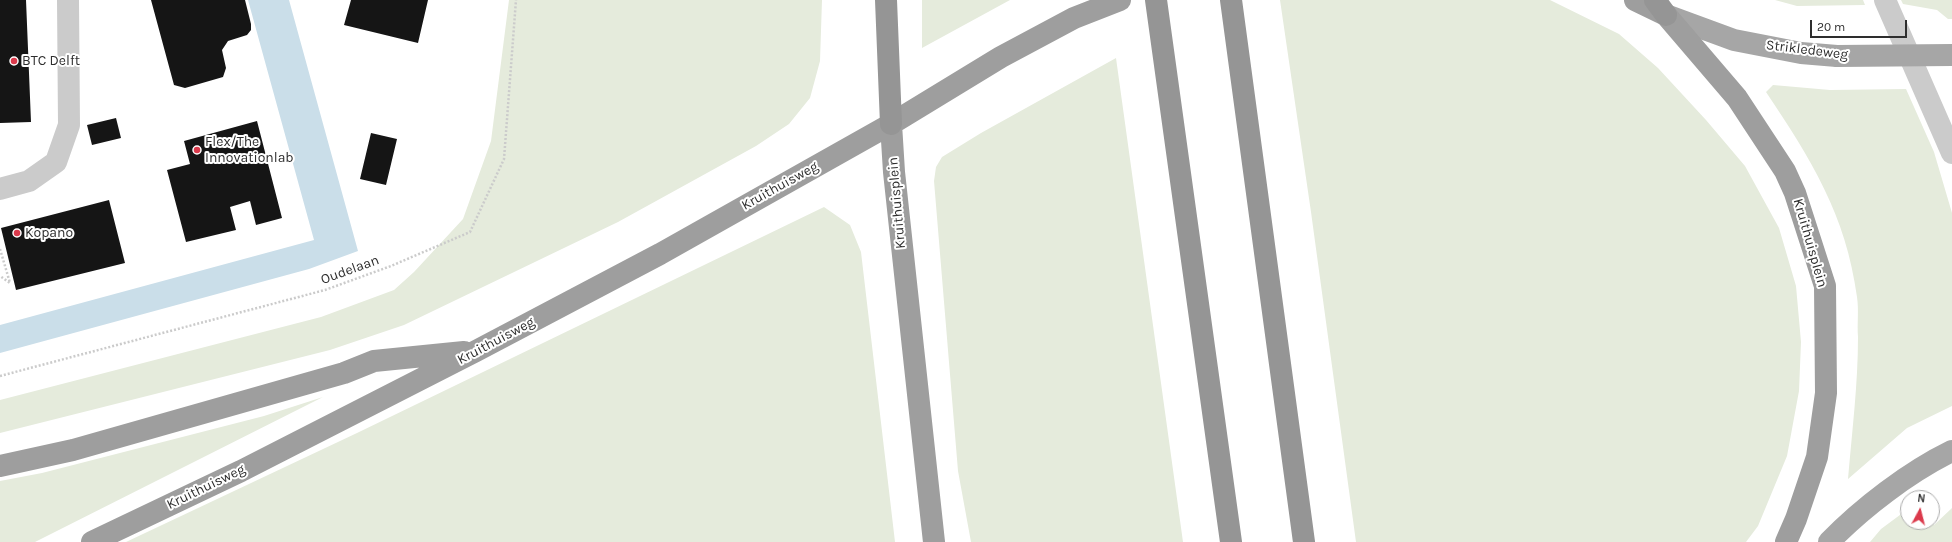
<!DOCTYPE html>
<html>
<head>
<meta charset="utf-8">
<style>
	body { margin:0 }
	#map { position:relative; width:1952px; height:542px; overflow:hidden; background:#fff; font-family:Karla,sans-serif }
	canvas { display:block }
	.north { position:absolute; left:1900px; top:490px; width:40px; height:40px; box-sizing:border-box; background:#fff; border:1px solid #ababab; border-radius:50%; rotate:7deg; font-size:11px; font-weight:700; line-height:16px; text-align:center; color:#2e2e2e }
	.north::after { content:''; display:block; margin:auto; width:14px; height:18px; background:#db3a4c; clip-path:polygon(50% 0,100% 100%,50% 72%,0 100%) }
	.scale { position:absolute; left:1810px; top:20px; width:97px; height:18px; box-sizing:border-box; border:2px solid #2e2e2e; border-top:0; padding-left:5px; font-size:12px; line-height:14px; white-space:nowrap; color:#2e2e2e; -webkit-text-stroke:3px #fff; paint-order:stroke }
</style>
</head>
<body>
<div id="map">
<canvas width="1952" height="542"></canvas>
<div class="north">N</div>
<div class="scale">20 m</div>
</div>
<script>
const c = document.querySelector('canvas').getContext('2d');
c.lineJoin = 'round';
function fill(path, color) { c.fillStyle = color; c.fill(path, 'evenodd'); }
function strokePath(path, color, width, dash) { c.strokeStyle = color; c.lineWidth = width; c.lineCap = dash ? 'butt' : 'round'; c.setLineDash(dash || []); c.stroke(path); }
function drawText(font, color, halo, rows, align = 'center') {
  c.font = font + ' Karla,sans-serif'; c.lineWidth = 4; c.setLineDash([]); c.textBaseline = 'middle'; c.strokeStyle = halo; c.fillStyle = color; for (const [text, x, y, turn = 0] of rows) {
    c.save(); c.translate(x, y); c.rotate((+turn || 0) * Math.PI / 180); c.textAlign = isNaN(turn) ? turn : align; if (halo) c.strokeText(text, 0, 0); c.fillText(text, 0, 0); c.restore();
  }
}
fill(new Path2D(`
	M509 0H822L820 61 810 98 789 124 756 146 618 222 404 325 330 350 0 433V400L321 317 394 290 414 272 463 219 491 141Z
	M922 0H1010L922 48Z
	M1280 0H1550L1619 34 1658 68 1706 120 1745 166 1779 228 1796 286 1801 342 1799 391 1787 456 1758 526 1746 542H1356L1311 212Z
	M1775 0H1863L1865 5 1797 6Z
	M1901 0H1952V19H1948L1937 10 1903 4Z
	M1116 58 1183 542H971L958 471 934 181 936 167 942 157 981 133Z
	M1773 85 1830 90 1906 89 1934 152 1952 213V406L1907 428 1848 479C1852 431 1858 384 1858 337 1857 324 1859 310 1857 297 1846 215 1811 159 1766 92Z
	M824 207 850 225 861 252 895 542H126L357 433Z
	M323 397 35 542H0V481L42 473 264 416Z
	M1952 508V542H1870L1881 529 1908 509V522H1932V512L1934 525Z`), '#e5ebdc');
fill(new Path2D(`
	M248 0H289L358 251 309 269 0 353V325L314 240Z`), '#cadee9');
fill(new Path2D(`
	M0 0H26L31 122 0 123Z
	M151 0H245L251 24V30L247 35 228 41 222 50 226 68 223 77 185 88 174 85Z
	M351 0H428L418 43 344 25Z
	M116 118 121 138 92 145 87 125Z
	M257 121 282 218 256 225 250 201 230 207 236 230 186 242 167 170 190 164 184 141Z
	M371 133 397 139 386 185 360 179Z
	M109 200 125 263 16 290 1 228Z`), '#151515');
strokePath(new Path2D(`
	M0 249 10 283 0 276
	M0 376 325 290 391 266 470 232 504 159 516 0`), '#cbcbcb', 2.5, [2, 2]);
strokePath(new Path2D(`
	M1885 0 1952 153
	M0 189 29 181 56 162 69 125 68 0`), '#cbcbcb', 22);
strokePath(new Path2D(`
	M1666 15 1734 40 1801 53 1837 56
	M1829 542C1862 508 1909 472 1952 451`), '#a6a6a6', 22);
strokePath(new Path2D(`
	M1635 0 1666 15 1737 98 1785 171 1795 193 1825 286 1826 393 1817 457 1796 519 1786 542
	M891 124 894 172 934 542
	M0 466 73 450 344 373 374 361 464 352
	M92 542 241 471 476 351 660 254 891 124 1001 57 1074 18 1120 0`), '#9e9e9e', 22);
strokePath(new Path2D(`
	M886 0 891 124
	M1156 0 1231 542
	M1231 0 1304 542
	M1655 0 1666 15`), '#959595', 22);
strokePath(new Path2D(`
	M1837 56 1952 55`), '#a6a6a6', 22);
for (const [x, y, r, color] of [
	[14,61,4,"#db3a4c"],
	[197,150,4,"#db3a4c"],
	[17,233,4,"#db3a4c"]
]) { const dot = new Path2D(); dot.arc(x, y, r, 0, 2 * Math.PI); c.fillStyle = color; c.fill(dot); strokePath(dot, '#fff', 1.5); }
drawText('14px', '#2e2e2e', '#fff', [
	["Strikledeweg",1807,50,7],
	["Kruithuisweg",780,186,-29],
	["Kruithuisplein",897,203,-95],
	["Kruithuisplein",1810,243,74],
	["Oudelaan",350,270,-20],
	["Kruithuisweg",496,341,-28],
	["Kruithuisweg",206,487,-26]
]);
drawText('14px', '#2e2e2e', '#fff', [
	["BTC Delft",22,61],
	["Flex/The",205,142],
	["Innovationlab",205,158],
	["Kopano",25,233]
], 'left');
</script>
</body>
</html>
